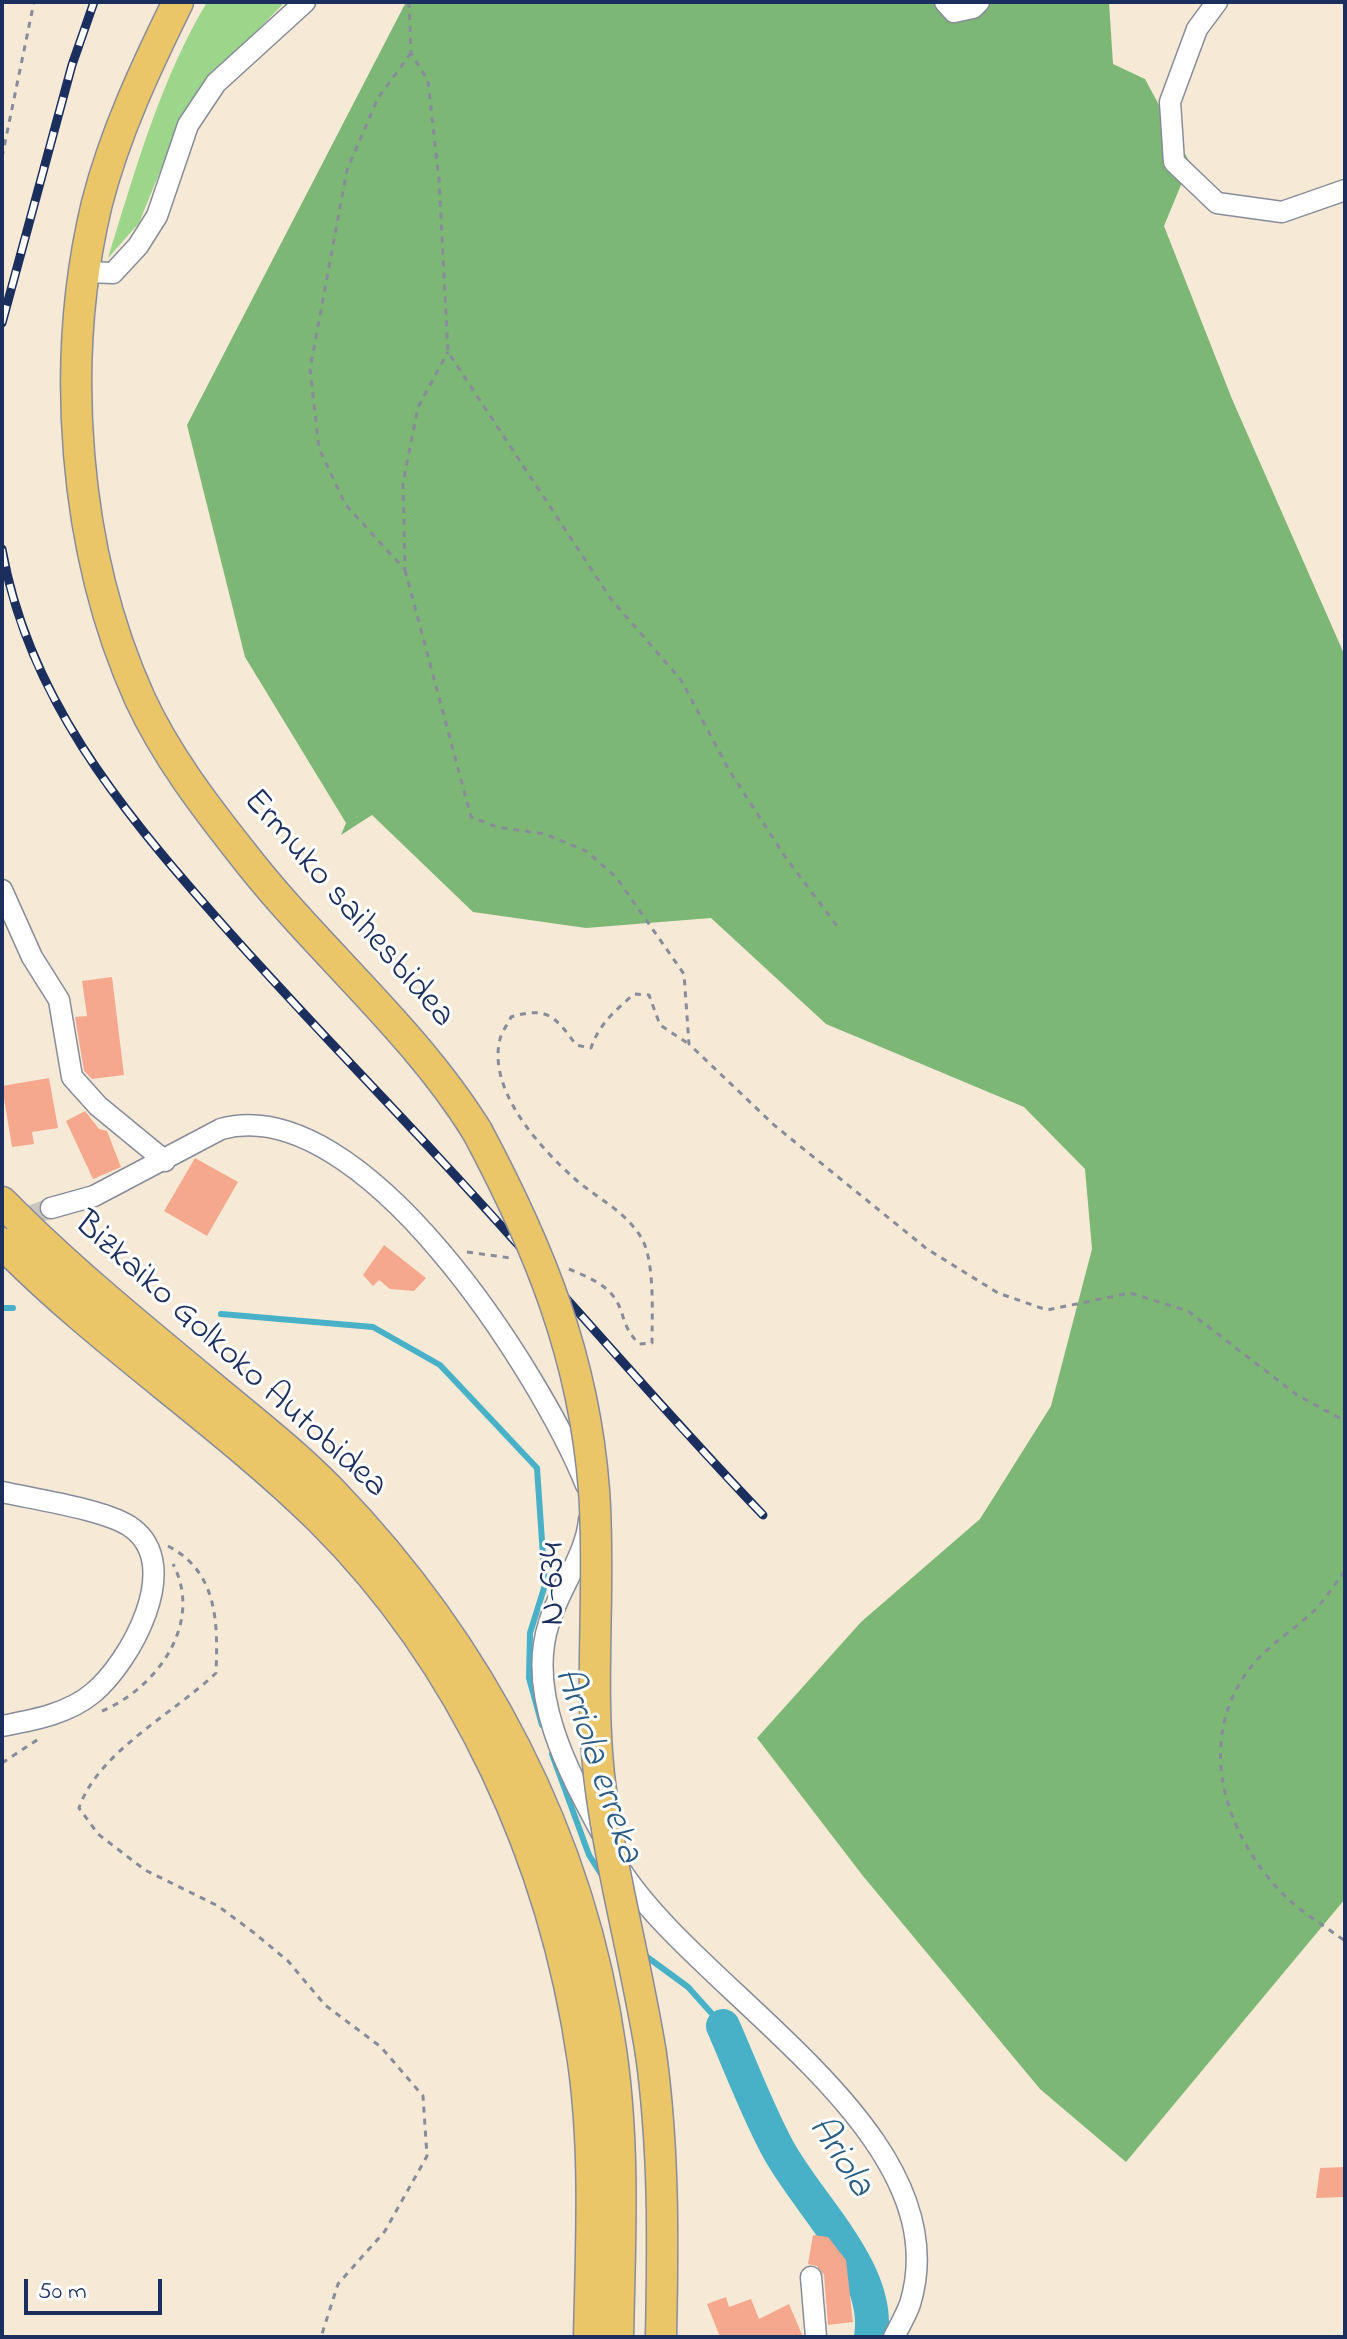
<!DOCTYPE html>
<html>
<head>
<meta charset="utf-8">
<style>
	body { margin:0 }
	#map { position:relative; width:1347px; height:2339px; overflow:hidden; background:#f6ead7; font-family:"Indie Flower",sans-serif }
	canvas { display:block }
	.frame { position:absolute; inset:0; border:4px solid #1b2f5e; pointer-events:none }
	.scale { position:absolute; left:24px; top:2279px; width:138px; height:36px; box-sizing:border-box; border:4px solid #1b2f5e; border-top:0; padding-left:10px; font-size:24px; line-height:28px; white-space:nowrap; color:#1b2f5e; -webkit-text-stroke:6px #fff; paint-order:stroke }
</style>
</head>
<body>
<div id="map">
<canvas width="1347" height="2339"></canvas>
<div class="frame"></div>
<div class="scale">50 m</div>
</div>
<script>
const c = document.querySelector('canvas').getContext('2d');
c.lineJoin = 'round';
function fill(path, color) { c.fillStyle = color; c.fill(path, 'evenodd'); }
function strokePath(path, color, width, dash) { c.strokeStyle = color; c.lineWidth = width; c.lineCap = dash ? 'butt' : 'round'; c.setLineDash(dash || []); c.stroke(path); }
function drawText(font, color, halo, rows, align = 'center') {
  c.font = font + ' "Indie Flower",sans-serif'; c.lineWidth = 6; c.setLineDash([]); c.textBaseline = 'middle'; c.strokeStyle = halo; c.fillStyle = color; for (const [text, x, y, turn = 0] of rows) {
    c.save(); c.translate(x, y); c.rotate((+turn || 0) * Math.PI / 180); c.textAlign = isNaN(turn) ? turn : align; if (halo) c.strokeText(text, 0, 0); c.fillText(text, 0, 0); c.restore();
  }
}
fill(new Path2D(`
	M207 2H285L197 92 174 137 139 223 108 258C135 171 160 81 207 2Z`), '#9cd68a');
fill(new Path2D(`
	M406 2H1109L1113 64 1145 79 1190 163 1164 226 1232 399 1345 656V1899L1126 2162 1040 2089 863 1876 757 1738 861 1622 980 1519 1051 1406 1092 1249 1085 1169 1024 1107 826 1024 711 918 586 928 473 912 372 815 341 835 346 823 245 657 187 425Z`), '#7db776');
strokePath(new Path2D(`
	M2 1308H13
	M221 1314 373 1327 440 1365 537 1468 545 1585 530 1633 529 1678 542 1725
	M552 1754 589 1855 603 1877
	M643 1954 688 1987 723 2026`), '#48b1c7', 6);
strokePath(new Path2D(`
	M723 2026C741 2067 757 2110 778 2149 808 2205 882 2271 871 2337`), '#48b1c7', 34);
fill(new Path2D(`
	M112 977 124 1075 92 1079 84 1071 75 1017 87 1016 82 981Z
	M49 1078 58 1128 32 1132 34 1144 12 1147 2 1086Z
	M85 1111 99 1129 107 1131 121 1167 93 1179 66 1121Z
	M195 1158 238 1182 207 1236 164 1211Z
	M384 1245 426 1278 414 1291 390 1289 379 1280 373 1286 363 1275Z
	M1345 2167V2197L1316 2198 1320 2168Z
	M813 2235 828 2237 846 2260 853 2322 828 2325 824 2275 817 2266 808 2264Z
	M726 2297 729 2307 751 2299 759 2319 789 2304 803 2337H720L707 2304Z`), '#f6a88e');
strokePath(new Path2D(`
	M2 1226 51 1208`), '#cac5bf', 20, [20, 10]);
const minor = new Path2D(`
	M945 2 954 12 973 8 979 2
	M1217 2 1197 29 1170 102 1174 162 1217 203 1282 212 1345 190
	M86 272 113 273 138 246 157 216 188 125 216 83 305 2
	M2 890 32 957 59 1000 72 1077 98 1106 165 1161
	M51 1208 94 1196 221 1129C363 1090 541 1374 586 1485
	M2 1492C33 1499 109 1510 132 1528 184 1566 130 1662 93 1693 68 1714 33 1720 2 1726
	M589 1520C586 1555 559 1589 549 1623 526 1693 568 1771 601 1832
	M617 1864C693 1991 963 2131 910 2304 906 2315 899 2327 894 2337
	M811 2277 816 2337`);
const highway = new Path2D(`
	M178 2C146 67 115 133 97 203 59 361 73 551 140 699 166 755 204 805 242 853 316 949 413 1028 477 1131
	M2 1202C66 1267 137 1325 207 1383 249 1418 293 1452 331 1491 480 1645 581 1837 611 2050 625 2145 620 2242 618 2337
	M2 1243C100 1343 220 1421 320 1519 465 1663 554 1860 583 2061 596 2152 591 2245 589 2337
	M651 2054C664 2149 663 2242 661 2337`);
strokePath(minor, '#888c9a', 23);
strokePath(highway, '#888c9a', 33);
strokePath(new Path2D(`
	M409 2 411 53 428 81 439 180 448 352 611 599 681 680 729 770 786 858 837 926
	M411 53 378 98 347 170 310 369 319 448 345 504 405 570 403 483 418 407 448 352
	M2 157 34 2
	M405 570 471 817 497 827 545 834 586 851 616 877 684 974 689 1044 774 1125 927 1249 998 1293 1047 1310 1130 1293 1188 1311 1297 1395 1345 1421
	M467 1252 511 1258
	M569 1269C585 1276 604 1283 614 1297 626 1314 620 1324 639 1344L652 1343C652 1316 655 1262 642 1239 626 1211 599 1200 575 1179 540 1148 487 1090 500 1039 502 1031 508 1024 511 1017 547 1006 555 1016 576 1045L591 1048C599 1024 615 1011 634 994L649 995 660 1025 689 1044
	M168 1546C218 1572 218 1623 216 1673 173 1714 98 1752 79 1808L98 1834 145 1870 218 1906 253 1932 288 1961 325 2005 381 2047 423 2096 427 2156 385 2231 338 2284 321 2337
	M1345 1571C1335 1584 1326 1598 1315 1610 1296 1628 1272 1643 1255 1662 1192 1736 1223 1835 1286 1897 1303 1913 1326 1927 1345 1941
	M102 1711C157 1688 204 1623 173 1564
	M2 1763 40 1738`), '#888c9a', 3, [6, 6]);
strokePath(minor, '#fff', 20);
strokePath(highway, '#ebc669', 30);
const rail = new Path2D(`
	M2 323 72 65 94 2
	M2 549C28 696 119 807 215 916 288 999 365 1078 440 1159 549 1276 652 1399 763 1515`);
strokePath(rail, '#1b2f5e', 9);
strokePath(rail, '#fff', 6, [18]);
const highwayBridge = new Path2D(`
	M477 1131C539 1247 584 1357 594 1490 601 1585 589 1680 599 1775 610 1868 636 1961 651 2054`);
strokePath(highwayBridge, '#888c9a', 33, []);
strokePath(highwayBridge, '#ebc669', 30);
drawText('36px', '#1b2f5e', '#fff', [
	["Ermuko saihesbidea",347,910,49],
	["Bizkaiko Golkoko Autobidea",229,1357,42],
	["N-634",556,1584,-90]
]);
drawText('italic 38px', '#2b5c83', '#fff', [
	["Arriola erreka",595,1766,71],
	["Ariola",838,2158,57]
]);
</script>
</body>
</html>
